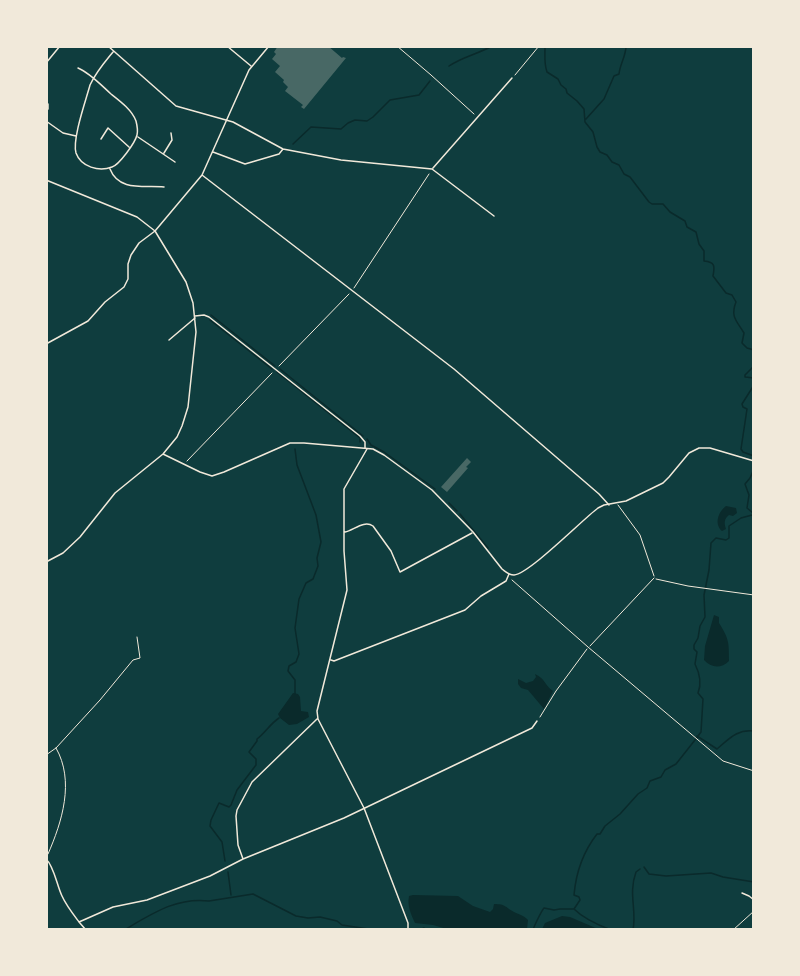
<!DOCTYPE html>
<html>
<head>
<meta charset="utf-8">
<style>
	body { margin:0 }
	#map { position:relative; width:800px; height:976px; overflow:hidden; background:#0f3d3e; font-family:"Roboto Serif",serif }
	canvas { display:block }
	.frame { position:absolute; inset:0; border:48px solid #f1e9da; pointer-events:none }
</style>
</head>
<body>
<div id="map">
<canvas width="800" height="976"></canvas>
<div class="frame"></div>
</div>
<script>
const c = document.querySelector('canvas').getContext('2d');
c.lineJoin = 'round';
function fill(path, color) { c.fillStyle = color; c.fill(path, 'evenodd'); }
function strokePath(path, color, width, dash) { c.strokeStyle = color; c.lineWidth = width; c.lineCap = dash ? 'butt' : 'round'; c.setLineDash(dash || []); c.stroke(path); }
fill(new Path2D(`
	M726 506 736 508 737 513 733 516 729 515C724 519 724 523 726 529L722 531C714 524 718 512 726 506Z
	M714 615 719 617V623C729 639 729 642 729 661 721 669 711 668 704 660L705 646Z
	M535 674C546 679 544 685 553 691L544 709 528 690 521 688 518 684V679L526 683 533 681 536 677Z
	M293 693 298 694 300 697 301 711 308 712 309 717 297 724 289 725 280 718 278 714Z
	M413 895 458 896 473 906 490 912 493 909 494 904C506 904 505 907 514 912 520 915 523 915 528 920L527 929H447L433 925 415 923C411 914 407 906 409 896Z
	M562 916 570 917 598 929H542L545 923Z`), '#0a2a2b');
strokePath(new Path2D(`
	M545 47C545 56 544 64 547 72L558 79 561 85 566 89 567 93 577 101 584 109 585 122 593 132 597 147 600 152 607 155 612 162 619 165 624 174 630 177 649 202 652 204H663L670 212 685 221 687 227 696 232 699 244 704 251V261C715 262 715 266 713 276L726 293 732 295 736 302C730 317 737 321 744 333L742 343 747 348 754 350
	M449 66C462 57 478 54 492 46
	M586 119 604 99 614 76 619 74C620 64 626 56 626 46
	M293 144 311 127 341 129 348 123 355 120 367 121 373 117 390 100 419 95 430 81
	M211 315 275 366
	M210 320 272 369
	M754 366 745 375V377L754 378
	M280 369 363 436
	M277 372 360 438V442
	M754 385 742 404 743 407 747 409 741 449 743 452 754 456
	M367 439 371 445 384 452 435 489
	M295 449 297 465 316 515 321 542 317 558 318 566 313 579 306 583 299 599 295 628 299 654 296 662 289 666 288 671 295 680V694
	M449 503 457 511
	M753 513 747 508 749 495 745 484 750 478 754 469
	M460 514 488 548
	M697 736 717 749C729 739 737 729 754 731
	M225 861 222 842 210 826 211 820 219 803 229 807 231 805 237 790 256 765V759L249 752 257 741V739C265 733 271 723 279 718
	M644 867 649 874 666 876 711 873 723 877 754 882
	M228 872 231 895
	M574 909C584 919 598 925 611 930
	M124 930C152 914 176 897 209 901L253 894 296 916 308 918 320 917 337 921 342 925 375 930
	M420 930 424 928 426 930
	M533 930C534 926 542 910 544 908L554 910 560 909H574L580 900 579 897 574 895C576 872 583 852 597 834H600L605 826 620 814 638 794 647 788 650 781 661 777 665 770 676 764 695 740 701 732 703 699 698 693C702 683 700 674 695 664L697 652 694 649V645L698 638 700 626 705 617 704 595 709 570 711 543 716 538 726 540 729 538V526L741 518 752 515 754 514
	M633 930C637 910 628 894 636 872L640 869`), '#0a2a2b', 1.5);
fill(new Path2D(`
	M278 46H328L342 58 343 57 346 58 304 109 301 107 303 105 285 91 288 87 283 82 284 80 275 72 280 66 272 59 276 54 274 52Z
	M467 458 471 462 466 467 468 468 447 492 441 487Z`), '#486865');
strokePath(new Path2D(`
	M397 46 431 75 474 114
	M515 75 539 46
	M354 288 429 174
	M279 366 349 294
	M187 461 272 373
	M618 505 640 535 654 576
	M656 579 688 586 754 595
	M512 580 588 647 723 761 754 771
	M590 646 654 578
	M540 717 556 691 587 649
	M46 755 56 748 100 700 133 660 140 658 137 637
	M48 854C62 822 75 781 56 748
	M733 930 754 911`), '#f1e9da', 1);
strokePath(new Path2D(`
	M108 46 176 106 233 122 283 149 341 160 432 169 494 216
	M227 46 251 66
	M46 63 60 46
	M78 68C90 73 101 85 111 94 120 101 132 110 136 121 137 125 138 131 137 135 135 143 119 165 112 167 99 172 81 167 76 153 72 139 86 100 90 85 96 72 104 63 113 52
	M46 111 48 109V104
	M46 121 63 133 76 136
	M138 137 175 162
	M101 139 108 128 129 147
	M213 152 245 164 279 154 283 149
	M164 153 172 140 171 133
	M433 168 512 78
	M110 169C119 192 145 185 164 187
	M202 175 454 369 599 494 609 505
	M195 316 204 315 209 317 360 436 365 442V448
	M169 340 195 318
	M46 344 88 321 105 302 124 287 128 279V264L131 255 139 243 155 231 202 175 249 70 269 46
	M367 449 344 489V551L347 590 317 711 318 719 364 808 408 923V930
	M345 532C354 530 364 520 373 526L391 551 400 572 472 533
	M331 660 334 661 465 610 481 596 506 581 509 574
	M46 859C54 866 57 886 62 896 66 905 73 914 79 922L113 907 147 900 210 876 243 859 344 818 532 728 537 721
	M243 859 238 845 236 816 237 810 252 782 317 719
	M742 893 749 896 754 900
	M79 922 86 930`), '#f1e9da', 1.5);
strokePath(new Path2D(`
	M46 180 137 217 155 231 186 282 193 303 196 332 188 407 182 426 177 437 163 454 115 493 80 537 63 553 46 562
	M163 454 200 472 212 476 224 472 290 443H304L373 449 384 455 432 490 473 532 502 569C506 572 509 575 514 575 529 574 582 520 598 508L604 505 626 501 663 483 669 477 689 453 699 448H710L754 461`), '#f1e9da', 1.5);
</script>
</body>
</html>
